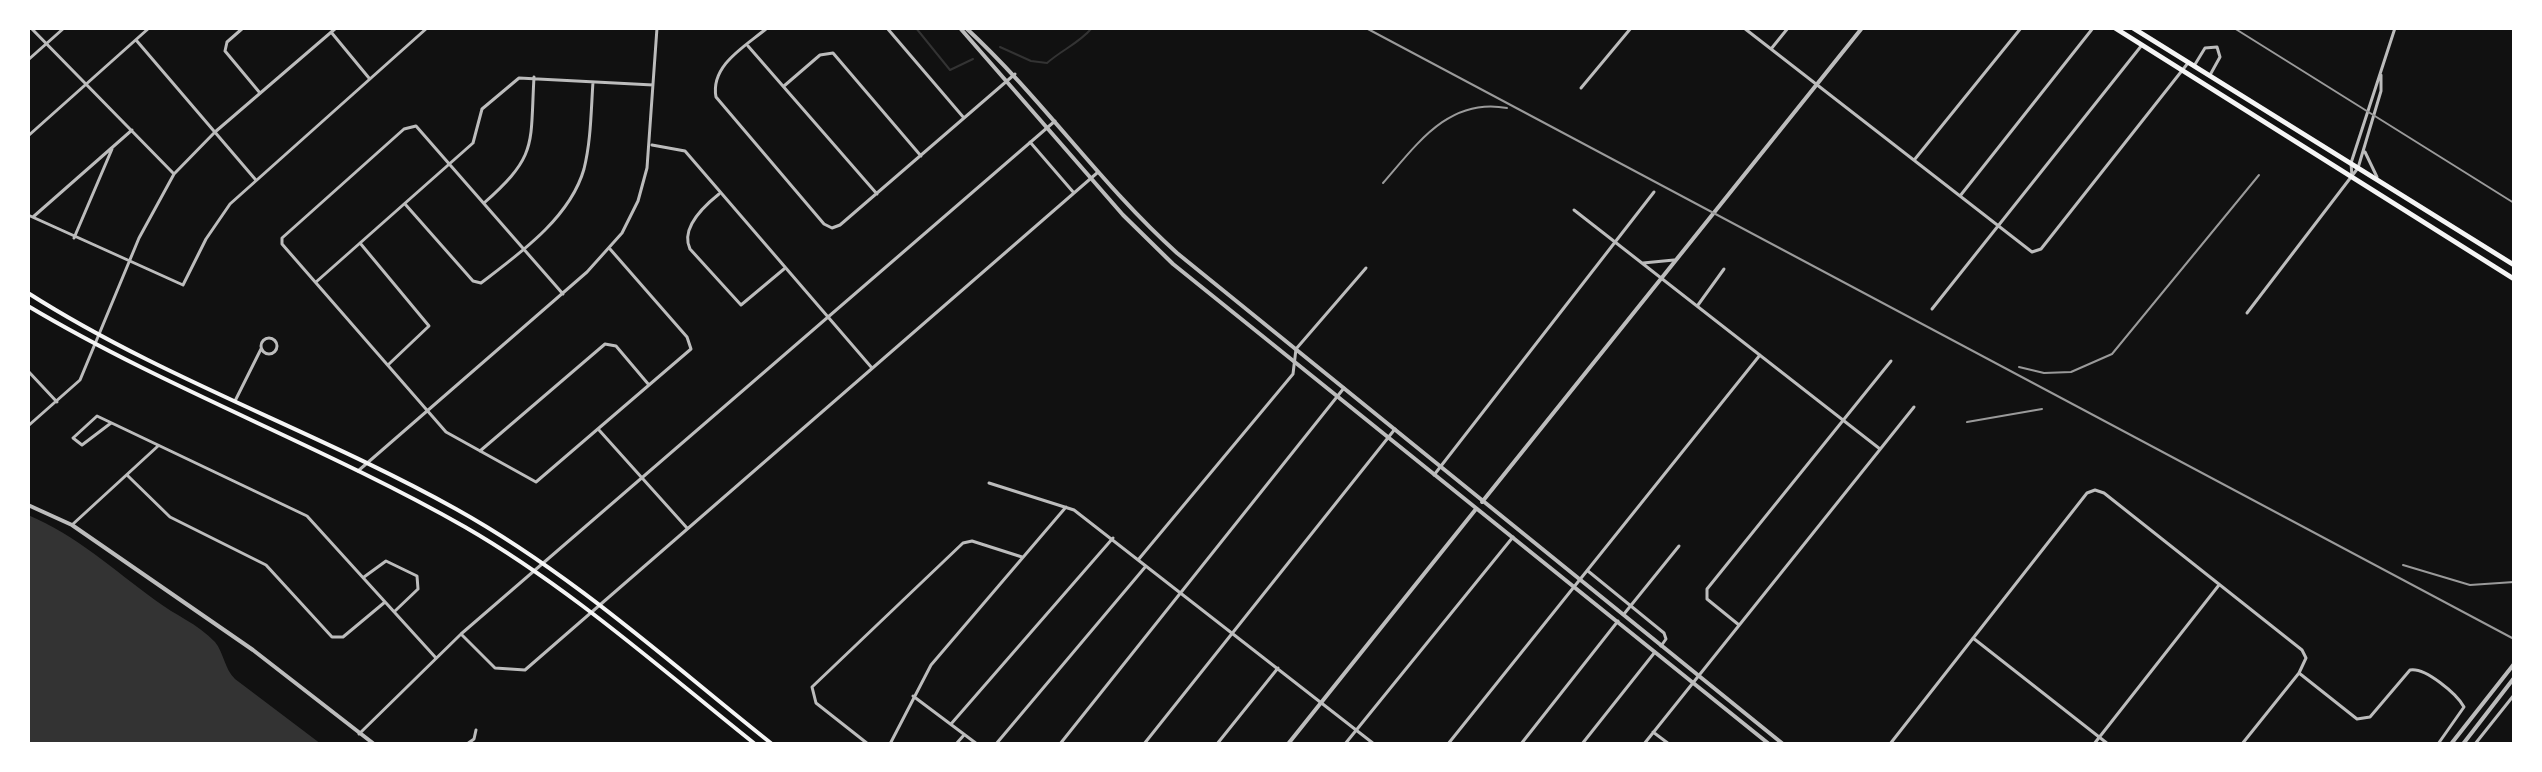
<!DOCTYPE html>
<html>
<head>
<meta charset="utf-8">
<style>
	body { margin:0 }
	#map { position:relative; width:2542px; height:772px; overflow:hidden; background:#111; font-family:Cabin,sans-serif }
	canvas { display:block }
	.frame { position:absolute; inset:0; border:30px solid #fff; pointer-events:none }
</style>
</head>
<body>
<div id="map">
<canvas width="2542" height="772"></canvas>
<div class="frame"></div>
</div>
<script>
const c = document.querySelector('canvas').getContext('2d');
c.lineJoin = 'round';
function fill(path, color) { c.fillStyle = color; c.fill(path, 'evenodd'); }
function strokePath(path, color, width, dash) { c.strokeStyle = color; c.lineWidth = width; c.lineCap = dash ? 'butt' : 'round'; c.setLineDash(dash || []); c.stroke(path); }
fill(new Path2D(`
	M28 515C76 535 114 570 155 600 176 616 197 623 215 642 224 653 224 668 235 679L321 744H28Z`), '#333');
strokePath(new Path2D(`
	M916 28 950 70 973 59
	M1000 47 1031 61 1047 63C1063 49 1078 44 1092 28`), '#333', 2);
strokePath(new Path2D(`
	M31 28 174 174
	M243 28 227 42 225 51 260 93
	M767 28C746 46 710 65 716 97L824 224 832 228 840 225 1015 74
	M887 28 964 118
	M1744 28 2032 252 2041 249 2188 63
	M331 32 369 78
	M136 40 255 179
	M748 46 877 194
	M1771 49 1788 28
	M28 60 64 28
	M2194 66 2205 48 2217 47 2220 57 2210 75
	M784 86 820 55 833 53 921 156
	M1581 88 1631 28
	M28 136 149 28
	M1030 142 1074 193
	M652 145 685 151 872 368
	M2365 152 2377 177
	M1915 159 2021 28
	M2352 177 2351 163 2395 28
	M719 194C704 206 680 228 690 249L741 305 784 269
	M1960 196 2093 28
	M484 203C538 155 530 146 534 77
	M405 204 473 281 481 283C519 254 570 218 584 169 591 141 591 111 593 82
	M1574 210 1880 449
	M28 215 183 285 206 239 230 204 427 28
	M33 217 132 130
	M74 238 112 149
	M360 243 429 326 389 364
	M1643 263 1674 260
	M316 282 473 143 482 109 519 78 653 85
	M563 294 416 126 404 129 282 238V244L446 432 536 482 691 349 687 337 610 249
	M1698 305 1724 269
	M1932 309 2142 45
	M2247 313 2358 168 2381 91V75
	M261 346a8 8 0 1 1 16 0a8 8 0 1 1-16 0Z
	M28 371 57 402
	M235 401 261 349
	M111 423 82 445 73 438 97 416 307 516 436 658
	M28 426 80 380 139 238 174 174 215 132 336 28
	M599 430 687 528
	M480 451 605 344 616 346 649 385
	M358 471 587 272 622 233 638 201 647 168 657 28
	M127 475 170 517 266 565 332 637H343L385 602
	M1434 475 1654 192
	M989 483 1074 510 1374 744
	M73 524 158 446
	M1138 560 1293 374 1296 349 1366 268
	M1588 571 1664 633 1666 639 1661 646
	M364 577 386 561 417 576 418 589 395 611
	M1624 614 1679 546
	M1739 625 1707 599V589L1891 361
	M461 634 495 668 525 670 1097 173
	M1973 638 2108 744
	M913 696 977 744
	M951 724 1113 538
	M1653 732 1669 744
	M359 734 461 634 1055 121
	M467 744 474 739 476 730
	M868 744 816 703 812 687 963 543 972 541 1022 557
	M890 744 931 665 1066 507
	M956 744 964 735
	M996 744 1146 566
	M1060 744 1344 388
	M1144 744 1395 429
	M1217 744 1278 668
	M1345 744 1513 537
	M1448 744 1760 355
	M1521 744 1618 621
	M1582 744 1655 652
	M1644 744 1914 407
	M1890 744 2087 493 2095 490 2104 493 2302 650 2306 658 2299 673 2357 719 2370 717 2410 670C2425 667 2457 694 2464 707L2438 744
	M2094 744 2219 585
	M2242 744 2299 673
	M2475 744 2514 695`), '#bcbcbc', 3);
strokePath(new Path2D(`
	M960 28 1123 215 1173 264 1769 744
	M966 28C1042 98 1100 184 1177 253L1783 744
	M1482 502 1862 28
	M28 505 72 525 253 650 374 744
	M1288 744 1476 509
	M2451 744 2514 664
	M2463 744 2514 678`), '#bcbcbc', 4);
strokePath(new Path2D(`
	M28 293C163 379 316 431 456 509 571 573 669 662 772 744
	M28 306C169 390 323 446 465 527 569 587 661 669 755 744`), '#f5f5f5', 4);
strokePath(new Path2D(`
	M2115 28 2514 279
	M2133 28 2514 265`), '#f5f5f5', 5);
strokePath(new Path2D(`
	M1366 28 2514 639
	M2234 28 2514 203
	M1383 183C1417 144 1449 97 1507 108
	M2019 367 2044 373 2071 372 2112 354 2259 175
	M1967 422 2042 409
	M2403 565 2470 585 2514 582`), '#9a9a9a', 2);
</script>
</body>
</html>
